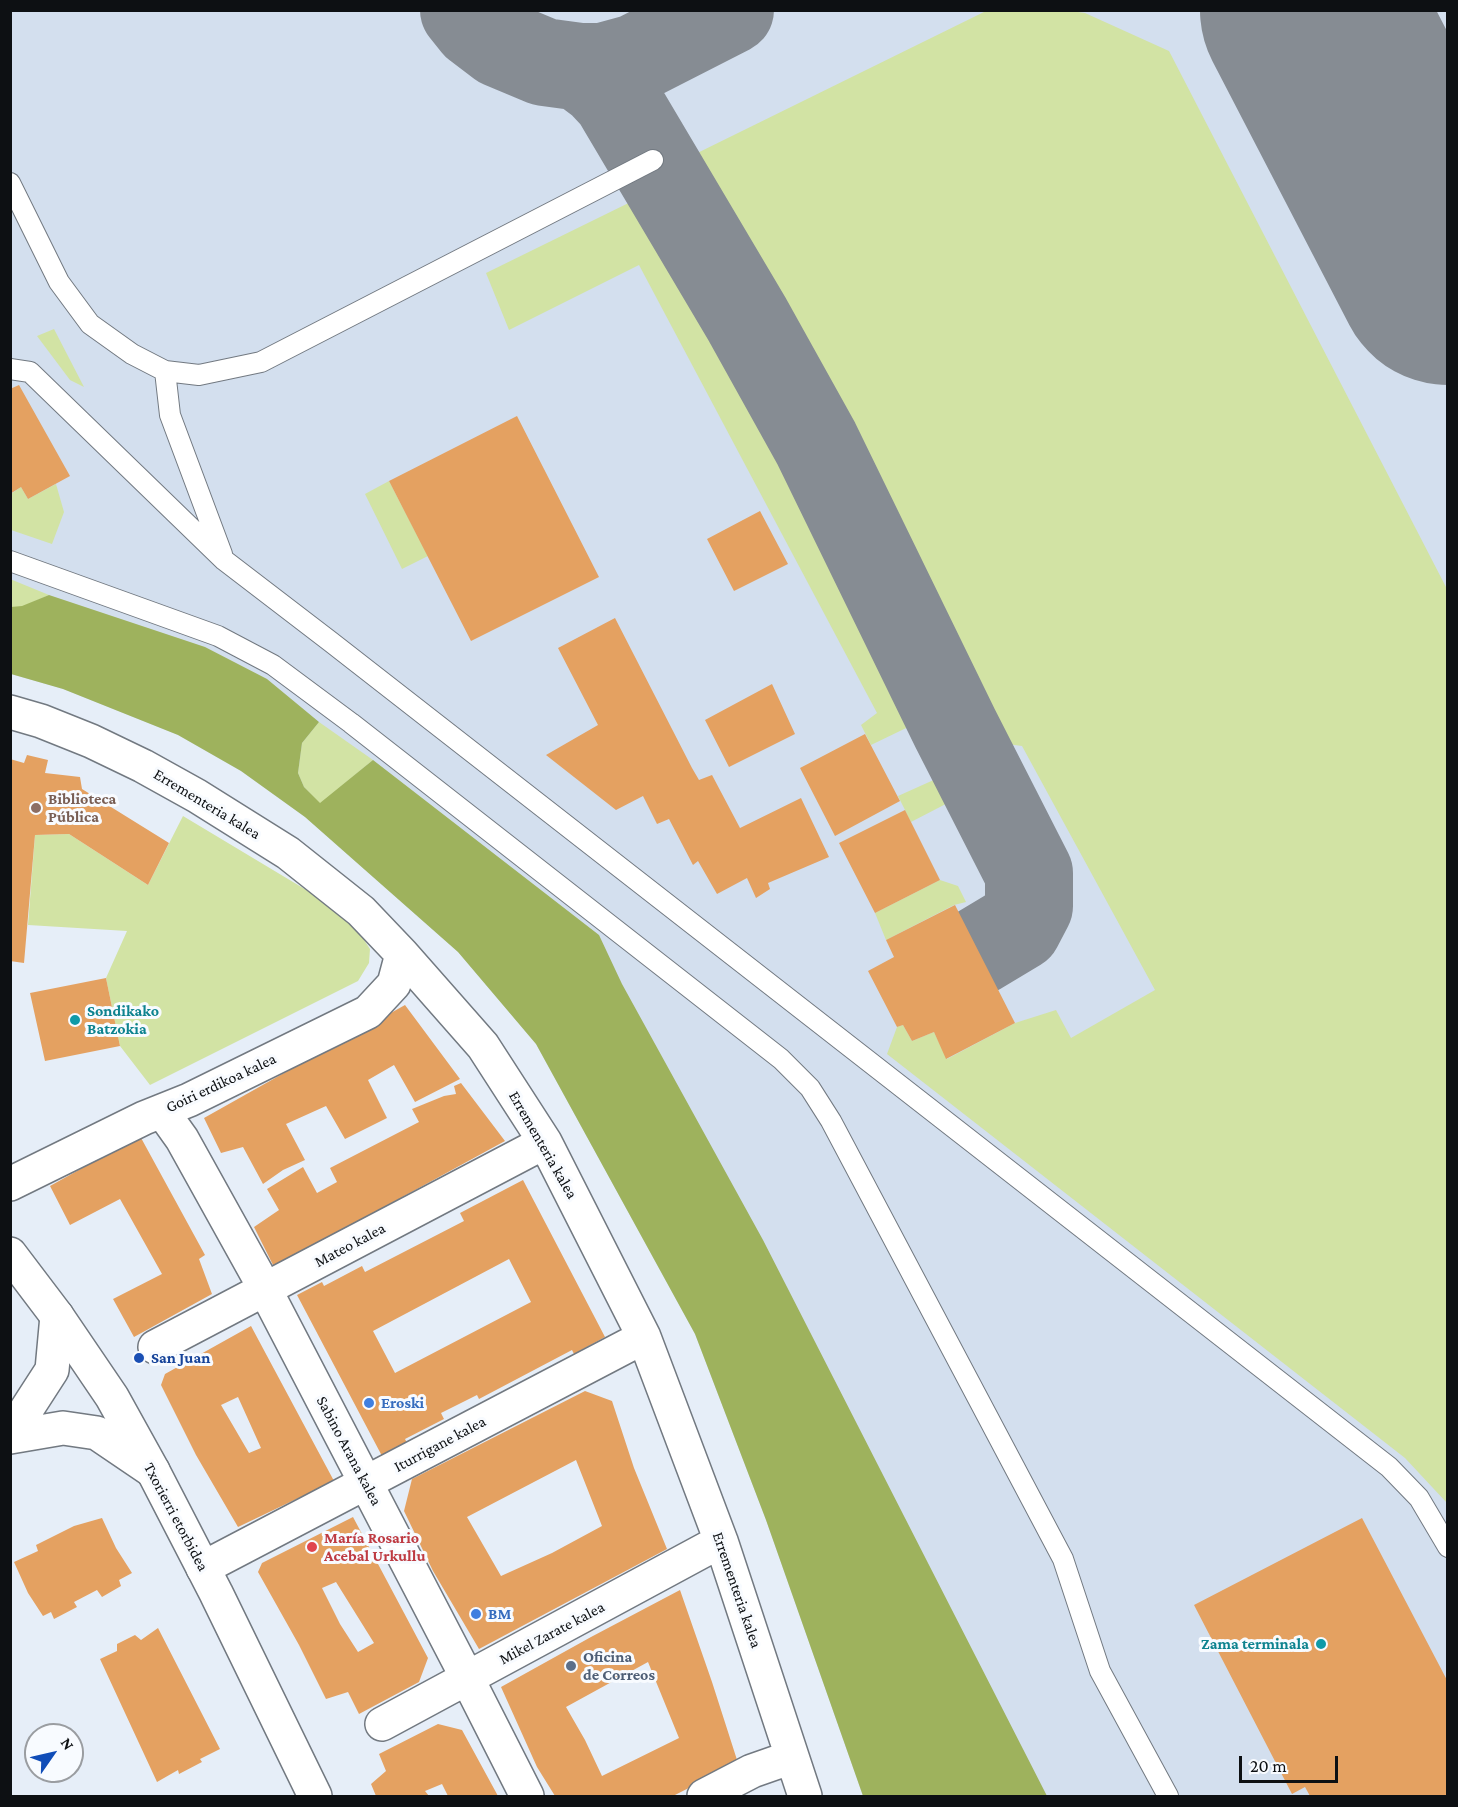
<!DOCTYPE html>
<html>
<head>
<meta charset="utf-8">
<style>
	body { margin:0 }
	#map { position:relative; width:1458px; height:1807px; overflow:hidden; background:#e6eef8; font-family:"Crimson Pro",serif }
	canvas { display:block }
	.frame { position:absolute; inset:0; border:12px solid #0d1013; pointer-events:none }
	.north { position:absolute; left:24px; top:1723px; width:60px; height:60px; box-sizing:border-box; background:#f8fbff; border:2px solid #9a9da1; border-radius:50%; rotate:56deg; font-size:16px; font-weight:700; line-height:24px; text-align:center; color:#0d1013 }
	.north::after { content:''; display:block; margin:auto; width:21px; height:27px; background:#104db8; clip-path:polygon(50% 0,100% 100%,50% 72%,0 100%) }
	.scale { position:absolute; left:1239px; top:1756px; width:99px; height:27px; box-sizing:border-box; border:3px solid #0d1013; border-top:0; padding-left:8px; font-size:18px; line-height:21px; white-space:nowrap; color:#0d1013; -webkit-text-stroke:4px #f8fbff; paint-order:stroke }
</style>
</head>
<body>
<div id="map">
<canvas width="1458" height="1807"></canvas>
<div class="frame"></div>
<div class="north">N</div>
<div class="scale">20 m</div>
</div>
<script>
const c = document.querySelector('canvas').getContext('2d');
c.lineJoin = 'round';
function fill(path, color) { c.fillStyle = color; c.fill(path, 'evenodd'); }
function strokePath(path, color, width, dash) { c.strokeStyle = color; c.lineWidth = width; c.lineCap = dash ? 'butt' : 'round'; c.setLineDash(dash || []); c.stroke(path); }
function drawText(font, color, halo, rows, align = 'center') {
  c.font = font + ' "Crimson Pro",serif'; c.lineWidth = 6; c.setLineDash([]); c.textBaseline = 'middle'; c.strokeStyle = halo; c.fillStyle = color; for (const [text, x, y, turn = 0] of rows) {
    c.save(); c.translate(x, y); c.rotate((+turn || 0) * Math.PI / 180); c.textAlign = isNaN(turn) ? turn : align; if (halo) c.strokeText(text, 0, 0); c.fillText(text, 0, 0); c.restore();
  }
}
fill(new Path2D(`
	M10 11H1447V1796H863L766 1520 695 1334 536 1044 458 952 305 817 241 771 178 735 63 689 11 674Z`), '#d3dfee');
fill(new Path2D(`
	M1064 10 1085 13 1169 51 1447 589V1503L1405 1458 887 1054 897 1027 903 1025 912 1041 934 1032 947 1059 1015 1023 1056 1010 1071 1038 1155 990 1022 746 985 741 823 425 677 163 986 11Z
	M653 191 799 450 931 716 871 745 861 725 877 713 639 265 509 330 486 273Z
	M54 329 84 387 70 380 37 336Z
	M389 481 428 556 402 569 365 494Z
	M56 484 64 512 52 544 11 530V494L21 487 28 499Z
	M10 579 49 595 22 607H11Z
	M319 722 373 760 320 804 304 787 298 773 302 743Z
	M947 774H957L967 793 911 822 898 796Z
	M183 816 318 897 357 929 370 949 369 963 358 981 150 1085 120 1046 106 978 127 931 28 925 35 835 69 834 148 885Z
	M940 880 958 886 966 902 954 905 886 940 875 913Z`), '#d2e3a4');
fill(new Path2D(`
	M49 595 205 647 267 679 319 722 302 743 298 773 304 787 320 803 373 760 599 935 622 984 763 1240 1047 1796H863L766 1520 695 1334 536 1044 458 952 305 817 241 771 178 735 63 689 11 674V607L22 606Z`), '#9eb25d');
strokePath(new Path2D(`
	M464 10 476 25 501 44 544 62 581 67H603L636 58 730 10
	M581 67 601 82 616 98 747 319 816 443 955 728 1029 873V906L1018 927 978 951`), '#868c93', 88);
strokePath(new Path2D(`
	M1311 10 1448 274`), '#868c93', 222);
fill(new Path2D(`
	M19 385 70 476 28 499 21 487 10 494V389Z
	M517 416 599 577 471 641 389 481Z
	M760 511 788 564 734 591 707 539Z
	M615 618 692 768 699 780 712 775 740 828 801 798 829 857 768 883 770 889 756 898 747 878 717 894 698 861 693 865 669 819 657 824 643 796 616 810 546 755 598 725 558 648Z
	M772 684 795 734 729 767 705 720Z
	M865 734 900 801 835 836 800 768Z
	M27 755 48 760 45 773 80 777 82 789 169 843 148 885 69 834 35 835 24 963 10 961V759L24 763Z
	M905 810 940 880 875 913 839 843Z
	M955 905 1015 1023 946 1059 934 1032 912 1041 903 1025 897 1027 868 971 894 957 886 940Z
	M106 978 120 1046 45 1061 30 993Z
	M405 1005 460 1079 415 1102 394 1065 368 1080 387 1118 345 1139 326 1106 286 1124 305 1160 283 1170 263 1184 243 1147 221 1153 204 1118Z
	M461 1083 505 1141 274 1267 254 1227 279 1210 267 1189 303 1167 317 1193 337 1182 330 1168 419 1122 412 1109 444 1096 456 1094 454 1086Z
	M140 1136 205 1255 199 1259 212 1294 134 1337 113 1299 162 1274 120 1199 70 1225 50 1186Z
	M523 1180 605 1337 574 1354 572 1350 479 1399 477 1395 441 1413 444 1419 405 1439 407 1443 382 1456 297 1295 322 1282 324 1286 362 1266 365 1272 464 1221 460 1213ZM509 1259 531 1302 395 1373 373 1331Z
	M251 1326 334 1481 238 1527 196 1455 161 1385 165 1374ZM238 1397 261 1448 249 1453 221 1405Z
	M585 1391 612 1401 634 1468 667 1549 479 1649 433 1571 404 1511 412 1479ZM576 1460 602 1526 552 1553 501 1576 467 1517Z
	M353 1517 428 1658 419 1682 359 1714 348 1692 326 1699 299 1645 258 1572 262 1563ZM336 1582 374 1643 358 1652 340 1624 322 1588Z
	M102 1518 116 1548 132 1573 119 1580 121 1586 102 1597 97 1590 74 1602 77 1607 54 1619 51 1612 43 1616 28 1593 14 1562 38 1551 36 1545 74 1526Z
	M1362 1518 1448 1682V1796H1310L1305 1787 1292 1794 1194 1605Z
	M680 1590 712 1682 738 1763 673 1796H555L537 1767 501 1687 591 1637ZM648 1662 679 1738 602 1776 585 1740 566 1707Z
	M158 1628 220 1749 200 1759 202 1762 179 1774 178 1770 157 1782 100 1659 117 1651V1644L135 1635 141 1640Z
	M438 1724 462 1730 498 1796H448L442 1784 425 1791 429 1796H376L371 1784 386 1771 379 1754Z`), '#e4a161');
const lane = new Path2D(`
	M10 183 59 282 90 324 132 354 165 371 199 375 261 362 653 160
	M10 369 30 372 224 560 331 642 1389 1467 1419 1498 1448 1547
	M165 371 170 415 222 554
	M10 561 218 636 273 665 351 723 781 1059 810 1088 831 1121 1063 1559 1100 1671 1168 1796`);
const street = new Path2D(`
	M10 712 41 721 91 741 143 766 197 796 288 853 361 911 402 954 483 1046 545 1142 644 1337 721 1541 805 1796
	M162 1111 182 1139 257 1274 459 1662 527 1796
	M10 1184 144 1118 189 1100 368 1012 394 984 402 954
	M155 1347 545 1142
	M10 1435 52 1370 57 1316
	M10 1437 63 1428 97 1433 153 1471
	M203 1568 644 1337
	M382 1724 721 1541
	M704 1796 752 1771 792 1757`);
const secondary = new Path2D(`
	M10 1254 57 1316 112 1397 153 1471 216 1593 315 1796`);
strokePath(lane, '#727981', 22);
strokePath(street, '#727981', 36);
strokePath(secondary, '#727981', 36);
strokePath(lane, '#fff', 20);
strokePath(street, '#fff', 33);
strokePath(secondary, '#fff', 33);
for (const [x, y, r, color] of [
	[36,808,6,"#8d6e63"],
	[75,1020,6,"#0f9aa8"],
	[139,1358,6,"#1a4fb4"],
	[369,1403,6,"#3f7fe0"],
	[312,1547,6,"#e0444e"],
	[476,1614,6,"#3f7fe0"],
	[1321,1644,6,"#0f9aa8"],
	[571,1666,6,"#5c6f8a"]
]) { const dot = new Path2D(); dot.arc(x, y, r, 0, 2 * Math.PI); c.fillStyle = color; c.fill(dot); strokePath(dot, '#f8fbff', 2); }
drawText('bold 16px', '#785e54', '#f8fbff', [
	["Biblioteca",48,799],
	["Pública",48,817]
], 'left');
drawText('16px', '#0d1013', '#f8fbff', [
	["Errementeria kalea",207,804,31],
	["Goiri erdikoa kalea",221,1083,-25],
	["Errementeria kalea",543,1145,60],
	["Mateo kalea",350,1245,-28],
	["Iturrigane kalea",440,1444,-28],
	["Sabino Arana kalea",349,1451,62],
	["Txorierri etorbidea",176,1517,62],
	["Errementeria kalea",737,1590,71],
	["Mikel Zarate kalea",552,1633,-28]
]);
drawText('bold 16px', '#0d838f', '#f8fbff', [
	["Sondikako",87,1011],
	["Batzokia",87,1029],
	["Zama terminala",1309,1644,"right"]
], 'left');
drawText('bold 16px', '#164399', '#f8fbff', [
	["San Juan",151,1358]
], 'left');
drawText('bold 16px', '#366cbe', '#f8fbff', [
	["Eroski",381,1403],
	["BM",488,1614]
], 'left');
drawText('bold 16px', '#be3a42', '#f8fbff', [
	["María Rosario",324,1538],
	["Acebal Urkullu",324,1556]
], 'left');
drawText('bold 16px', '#4e5e75', '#f8fbff', [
	["Oficina",583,1657],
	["de Correos",583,1675]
], 'left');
</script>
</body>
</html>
